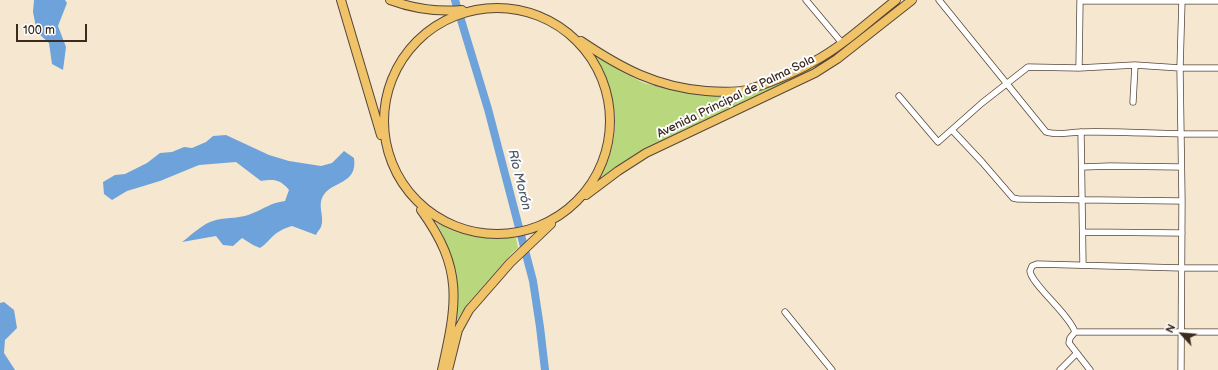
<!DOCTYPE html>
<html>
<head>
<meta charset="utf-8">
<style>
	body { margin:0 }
	#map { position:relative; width:1218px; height:370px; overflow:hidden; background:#f5e7d0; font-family:"Balsamiq Sans",sans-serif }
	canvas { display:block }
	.north { position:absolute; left:1162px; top:314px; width:40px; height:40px; -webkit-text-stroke:3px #fff; paint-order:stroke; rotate:296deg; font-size:11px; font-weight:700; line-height:16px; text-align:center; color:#3b2a1e }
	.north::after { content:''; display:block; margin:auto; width:14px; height:18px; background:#3b2a1e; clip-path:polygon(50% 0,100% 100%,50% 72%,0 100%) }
	.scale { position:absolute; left:16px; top:24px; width:71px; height:18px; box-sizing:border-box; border:2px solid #3b2a1e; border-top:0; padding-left:5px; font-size:12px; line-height:14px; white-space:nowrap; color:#3b2a1e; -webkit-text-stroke:3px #fff; paint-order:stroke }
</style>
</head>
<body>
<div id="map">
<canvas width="1218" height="370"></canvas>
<div class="north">N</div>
<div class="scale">100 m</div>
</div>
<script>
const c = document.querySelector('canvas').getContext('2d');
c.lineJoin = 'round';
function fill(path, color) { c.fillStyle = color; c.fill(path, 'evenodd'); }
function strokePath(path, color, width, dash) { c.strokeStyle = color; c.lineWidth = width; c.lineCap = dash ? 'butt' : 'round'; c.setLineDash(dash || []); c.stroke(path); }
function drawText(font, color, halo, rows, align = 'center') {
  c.font = font + ' "Balsamiq Sans",sans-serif'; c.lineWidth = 4; c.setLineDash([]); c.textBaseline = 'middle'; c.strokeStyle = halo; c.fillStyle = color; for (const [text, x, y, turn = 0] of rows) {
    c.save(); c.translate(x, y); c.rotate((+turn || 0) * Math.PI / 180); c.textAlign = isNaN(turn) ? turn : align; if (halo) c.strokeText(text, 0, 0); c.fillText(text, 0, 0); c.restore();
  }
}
fill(new Path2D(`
	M593 52 622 72 644 83 663 88 710 95 736 94 816 64 818 66 749 101 650 147 623 162 600 180C604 170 609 160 611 151 619 124 615 96 603 71 600 65 595 59 591 53Z
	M436 222 453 231 475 237 516 238 518 248 513 252 469 302 457 320C457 307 458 292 456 279 454 260 446 239 436 222Z`), '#b9d77d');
fill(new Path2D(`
	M34 0H65L67 3 58 26 66 47 63 70 52 64 49 43 37 32 33 12Z
	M226 135 269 155 289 161 321 166 332 163 344 151 354 158C358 185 331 181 323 196 317 206 325 217 321 227 320 229 317 232 316 235L292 226C285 228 278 231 272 237 268 241 266 244 260 248L253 245 242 238 233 246 223 245 216 236 182 242C193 234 203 223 216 220 229 217 240 219 253 213 266 208 270 203 285 201L289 190C280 179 274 179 261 181L236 162 199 165 160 181 127 191 112 200 104 194 103 182 115 175 125 174 147 163 160 153 172 152 184 147 192 148 206 142 213 136Z
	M4 302 14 310 17 328 5 340 4 353 15 370H0V303Z`), '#6da2da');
strokePath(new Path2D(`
	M455 0 488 109 533 281 540 327 545 370`), '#6da2da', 8);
const minor = new Path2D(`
	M806 0 842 43
	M939 0 1046 132C1058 136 1070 132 1082 132 1128 131 1173 135 1218 134
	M1079 68 1080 1H1218
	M899 96 938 142 982 103 1028 67 1079 68 1135 65 1180 68H1218
	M1133 102 1135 65
	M952 130 982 162 1013 198 1018 199 1182 201
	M1081 132 1083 265
	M1082 167 1110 166 1181 167
	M1083 232 1182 233
	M785 312 832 370
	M1075 332C1069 314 1031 284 1030 271L1032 266 1037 264 1182 268H1218
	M1060 370 1077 353
	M1090 370 1069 343 1070 338 1075 332H1218
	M1181 370 1182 201 1180 68 1182 0`);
const highway = new Path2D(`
	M341 0 381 135
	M390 0C414 9 437 12 462 10
	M384 121a113 113 0 1 1 226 0a113 113 0 1 1-226 0Z
	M581 41C621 68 656 87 706 91 719 92 733 93 746 90 765 85 796 72 813 62 843 46 869 21 896 0
	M586 195 618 171 646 153 815 73 837 59 912 0
	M421 210C464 269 457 303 442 370
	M448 370 458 330 469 310 510 263 551 224`);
strokePath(minor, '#574639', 7);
strokePath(highway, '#574639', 10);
strokePath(minor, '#fff', 5.5);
strokePath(highway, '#f0c369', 8);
drawText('12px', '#3b2a1e', '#fff', [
	["Avenida Principal de Palma Sola",736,97,-26]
]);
drawText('italic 13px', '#4f5a69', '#fff', [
	["Río Morón",519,180,76]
]);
</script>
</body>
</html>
